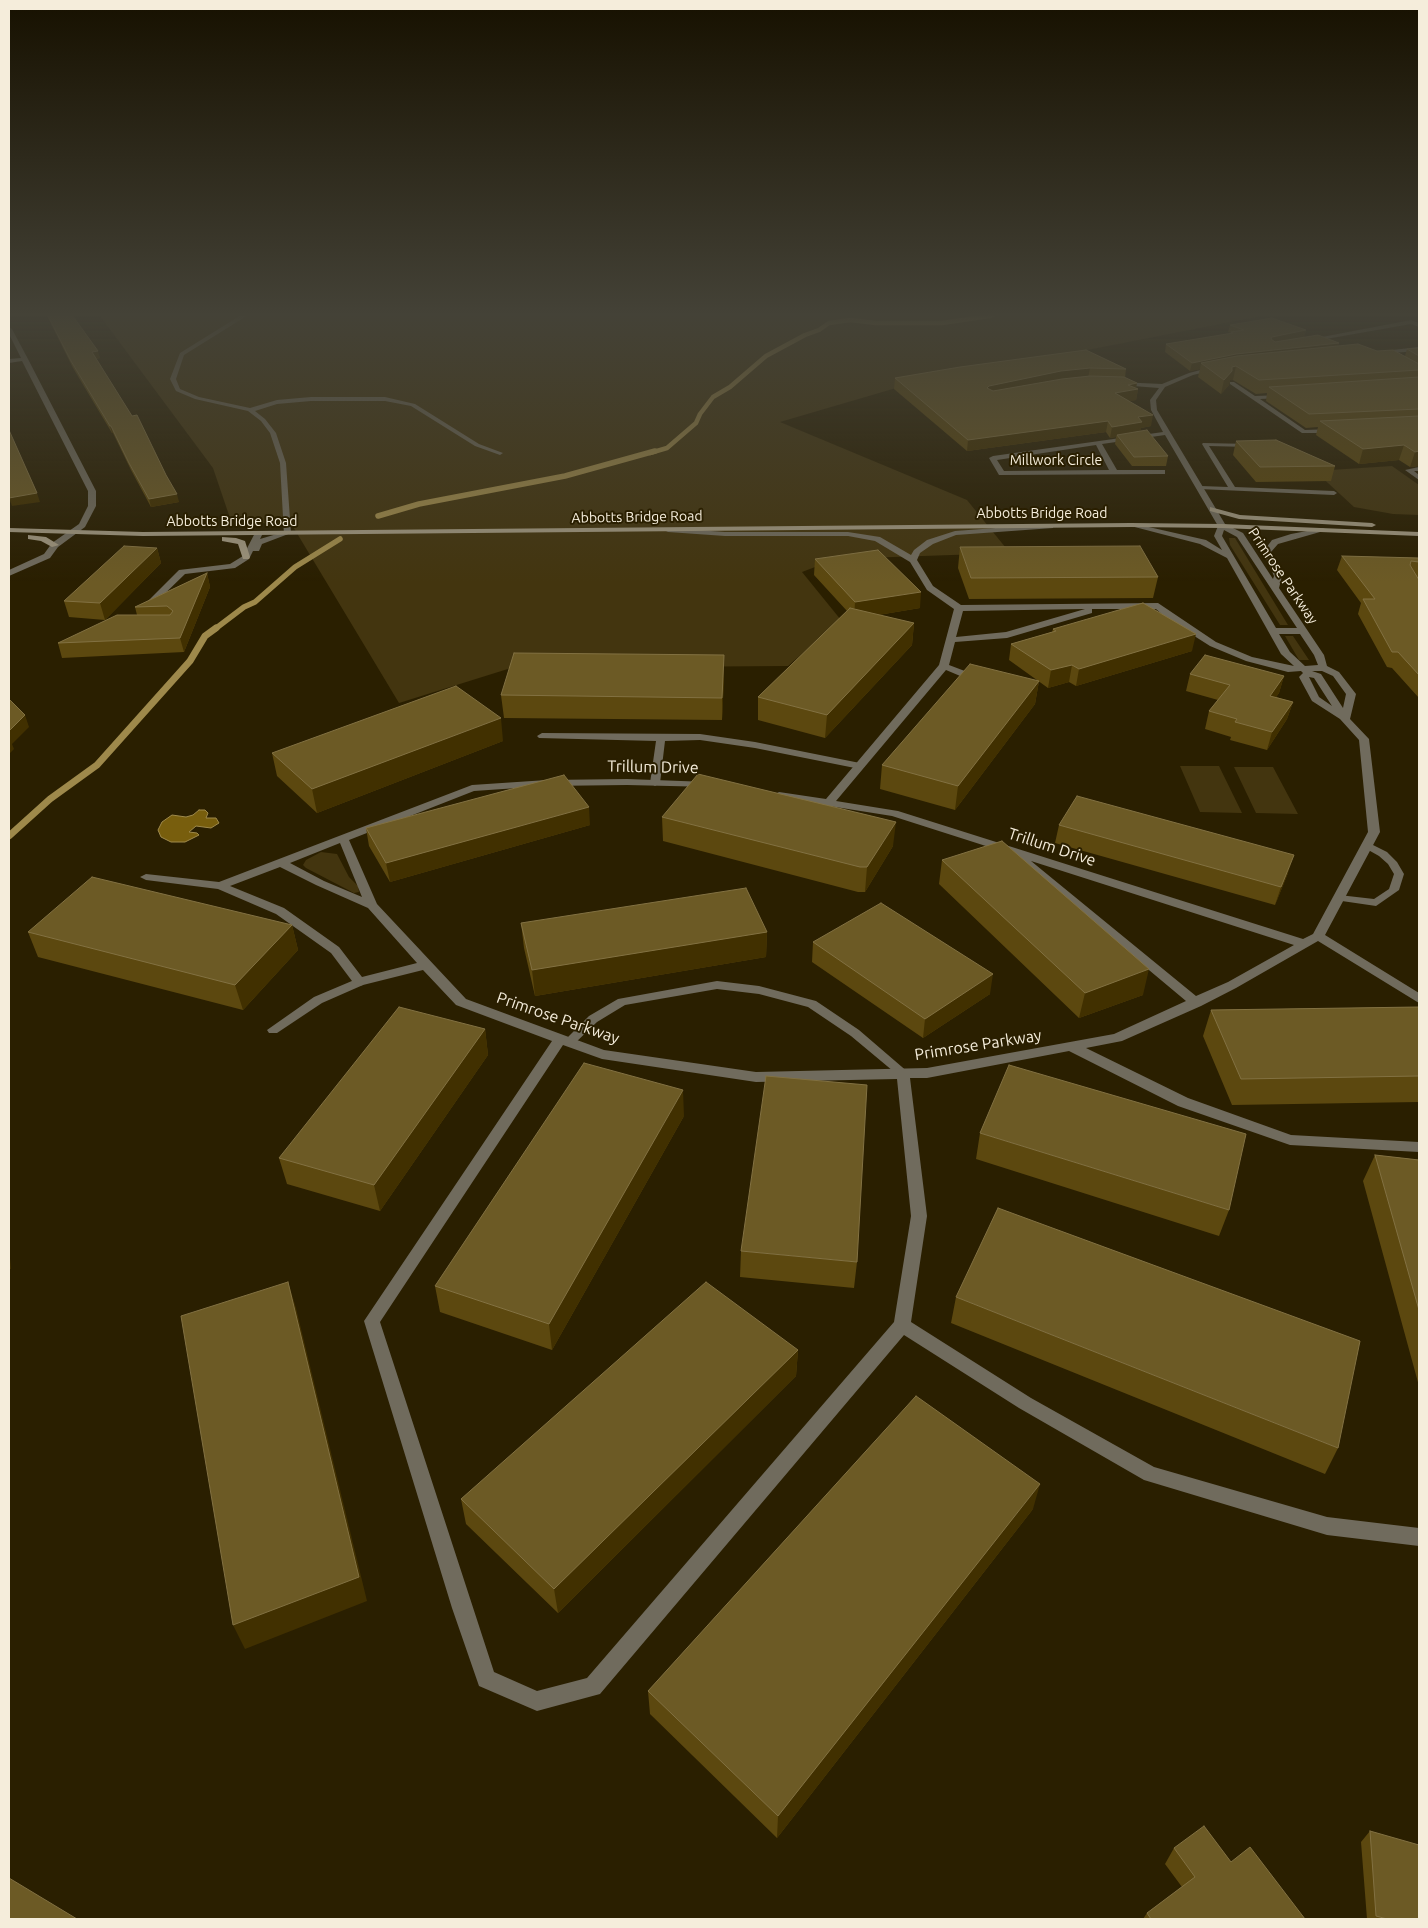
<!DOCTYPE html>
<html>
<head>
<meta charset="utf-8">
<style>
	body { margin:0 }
	#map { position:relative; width:1428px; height:1928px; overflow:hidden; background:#2a1f00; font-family:Ubuntu,sans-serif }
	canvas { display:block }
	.frame { position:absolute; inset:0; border:10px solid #f5eddb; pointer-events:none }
</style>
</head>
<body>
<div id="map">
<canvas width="1428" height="1928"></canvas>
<div class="frame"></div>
</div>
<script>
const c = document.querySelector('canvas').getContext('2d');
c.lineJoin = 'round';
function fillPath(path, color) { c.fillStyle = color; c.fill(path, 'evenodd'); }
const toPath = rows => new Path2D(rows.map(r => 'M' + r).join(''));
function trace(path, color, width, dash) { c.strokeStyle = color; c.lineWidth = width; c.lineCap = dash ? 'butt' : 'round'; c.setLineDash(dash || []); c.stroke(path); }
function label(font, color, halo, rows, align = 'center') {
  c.font = font + ' Ubuntu,sans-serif'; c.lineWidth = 4; c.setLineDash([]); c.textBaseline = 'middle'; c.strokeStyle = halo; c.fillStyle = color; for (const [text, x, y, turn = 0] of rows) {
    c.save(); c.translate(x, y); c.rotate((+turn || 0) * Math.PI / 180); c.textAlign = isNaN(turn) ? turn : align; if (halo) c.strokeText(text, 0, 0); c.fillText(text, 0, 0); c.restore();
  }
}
const green = toPath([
	[97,312,1282,312,903,386,780,422,967,500,1010,553,836,559,802,572,841,620,788,666,511,668,399,703,292,525,231,521,213,468],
	[1392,466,1419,485,1419,515,1393,514,1354,507,1315,471],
	[1229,538,1235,538,1288,625,1280,625,1230,545],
	[1285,636,1293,636,1309,660,1299,660],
	[1180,766,1219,766,1242,813,1200,812],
	[1234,767,1273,767,1298,814,1256,813],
	[321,852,337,854,349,877,358,886,359,892,354,893,306,868,303,865,306,860]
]);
const water = toPath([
	[199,810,205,810,208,813,206,818,216,818,219,823,211,828,196,826,189,832,197,833,199,835,185,842,171,842,161,837,158,830,162,822,172,815,186,817,193,815,199,810]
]);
const streamFar2 = toPath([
	[650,453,667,448,696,423,700,414,713,397,730,387,766,356,805,335,819,330,829,323,850,320,876,323,942,323,990,316,999,312]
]);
const streamFar1 = toPath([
	[378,516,419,504,565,476,655,451],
	[215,629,244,607,255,602,295,567,340,539]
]);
const stream = toPath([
	[9,836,50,799,97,765,190,661,205,636,216,628]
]);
const service = toPath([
	[246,312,253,312,184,355,176,379,180,389,199,397,250,408,277,400,311,397,385,397,415,404,479,444,503,453,500,455,475,446,411,406,385,401,311,401,277,404,255,411,265,419,276,433,286,463,291,533,284,535,280,463,270,433,261,421,248,411,195,399,176,391,170,379,180,353,246,312],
	[1230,382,1234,382,1255,396,1282,395,1283,396,1280,398,1260,399,1305,430,1332,429,1335,431,1332,433,1302,433,1230,384,1230,382],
	[1203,443,1251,444,1252,445,1249,447,1209,446,1235,487,1334,491,1337,493,1334,495,1199,489,1198,488,1201,486,1228,487,1202,444,1203,443],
	[1419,467,1419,471,1414,471,1419,475,1419,480,1405,470,1419,467],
	[542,733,700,734,755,742,860,763,865,766,860,769,755,748,700,740,665,741,660,783,655,786,650,783,656,741,539,738,537,736,542,733],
	[1367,842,1387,852,1397,862,1404,874,1399,890,1376,906,1335,900,1334,898,1339,895,1374,899,1389,889,1394,874,1388,864,1379,856,1363,847,1362,845,1363,843,1367,842],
	[359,978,365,982,363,985,322,1003,277,1033,269,1033,267,1030,314,997,359,978],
	[717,981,759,986,816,1001,859,1030,909,1073,907,1076,899,1076,851,1036,808,1007,759,994,717,989,625,1005,597,1022,573,1045,565,1045,563,1042,589,1016,618,999,717,981]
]);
const minor = toPath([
	[1411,320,1419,323,1419,327,1411,324,1309,342,1306,340,1411,320],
	[9,327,12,329,28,359,96,491,96,506,85,527,58,547,50,558,9,576,9,570,44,554,52,543,79,524,88,506,88,491,22,361,9,363,9,359,21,358,9,334,9,327],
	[1419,347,1419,351,1377,354,1374,352,1419,347],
	[1216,366,1218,367,1218,369,1193,375,1165,387,1156,400,1157,410,1225,524,1243,533,1273,579,1274,576,1263,552,1272,540,1291,534,1323,528,1327,530,1278,544,1271,552,1282,576,1279,588,1324,655,1327,666,1339,672,1356,694,1350,719,1369,739,1380,832,1325,935,1419,993,1419,1003,1318,941,1236,988,1201,1006,1122,1041,1086,1048,1188,1098,1291,1135,1419,1142,1419,1152,1290,1145,1178,1106,1069,1051,927,1078,910,1078,927,1216,911,1322,1031,1398,1154,1467,1327,1517,1419,1528,1419,1546,1327,1535,1144,1480,1019,1408,904,1335,600,1694,537,1711,479,1686,452,1608,364,1321,552,1041,456,1005,423,970,359,986,355,985,331,953,276,914,218,889,146,880,140,877,146,874,219,882,472,785,547,780,627,779,708,782,713,785,712,787,627,785,547,786,474,791,349,840,377,904,466,999,604,1050,756,1072,927,1068,1114,1034,1186,1001,1015,858,1014,855,892,816,779,798,774,795,779,792,826,799,939,665,954,609,927,590,910,562,875,541,848,536,725,536,668,532,664,530,668,528,725,532,848,532,880,537,911,555,914,550,927,540,955,531,1050,524,1053,524,1053,528,956,535,933,544,920,553,917,560,933,586,961,605,1158,603,1216,642,1252,657,1294,666,1281,654,1227,558,1200,544,1127,525,1131,523,1206,540,1222,550,1214,536,1218,526,1165,435,1102,444,1117,470,1165,470,1165,474,1162,474,1002,475,999,475,989,458,993,456,1163,432,1151,410,1150,400,1159,388,1120,385,1117,383,1118,382,1162,384,1189,373,1216,366],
	[1096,445,1109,470,1004,471,997,460,1096,445],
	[1224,530,1237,537,1297,628,1276,628,1222,536,1224,530],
	[1085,609,1006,632,956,637,963,611,1085,609],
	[1092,609,1156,609,1166,618,1210,646,1246,661,1288,672,1301,671,1303,673,1299,677,1312,701,1340,719,1359,740,1368,832,1313,934,1303,939,898,811,836,801,946,670,965,678,980,679,980,675,970,673,949,665,955,642,1007,638,1092,613,1092,609],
	[1279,634,1300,634,1314,655,1318,665,1305,666,1290,652,1279,634],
	[1312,671,1322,671,1333,676,1346,694,1343,708,1321,674,1312,671],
	[1309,677,1314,678,1332,706,1319,697,1309,677],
	[340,843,362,897,324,881,290,863,340,843],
	[1031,861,1294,945,1228,982,1196,996,1031,861],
	[280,867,316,885,368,908,417,963,362,977,339,947,284,908,230,886,280,867],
	[563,1045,602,1059,756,1082,897,1079,911,1216,894,1322,587,1678,537,1691,494,1672,380,1322,563,1045],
	[256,531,263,533,260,539,287,531,291,533,262,544,259,551,253,551,249,559,235,568,185,574,149,609,142,607,179,570,230,564,243,556,256,531]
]);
const secondary = toPath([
	[1210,507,1240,515,1372,523,1376,525,1372,527,1239,519,1210,511,1210,507],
	[1131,523,1222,524,1419,532,1419,536,1222,528,1131,527,143,536,9,532,9,528,143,532,1131,523],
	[28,535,46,537,59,545,52,547,41,541,28,539,28,535],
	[222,537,236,538,245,541,250,557,249,559,243,559,238,544,222,541,222,537]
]);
const wall = toPath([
	[42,312,70,312,100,358,96,359,179,502,151,507,131,470,113,433,112,433,73,368,46,314,43,314],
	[1230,325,1306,330,1304,337,1339,343,1338,346,1405,356,1407,349,1419,348,1419,466,1410,467,1399,460,1359,464,1316,435,1318,427,1306,428,1266,401,1267,393,1256,394,1233,380,1230,380,1229,385,1221,394,1198,377,1200,369,1190,371,1165,352,1166,344,1231,333,1228,332],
	[1086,350,1126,369,1125,378,1138,389,1136,400,1129,401,1151,426,1141,428,1140,431,1168,456,1166,466,1132,466,1115,444,1116,437,1110,438,1106,432,967,451,894,389,895,378],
	[1236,441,1335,466,1331,481,1256,482,1233,455],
	[960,547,1158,577,1153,598,969,599,958,568],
	[157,548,161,563,105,620,69,617,64,601],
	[1342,556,1419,558,1419,698,1392,668,1387,667,1358,614,1361,603,1337,570],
	[815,559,920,608,878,615,914,623,912,645,825,738,758,720,758,697,847,611,814,575],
	[207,573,210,587,184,652,62,658,58,643,137,615,135,607],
	[1053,629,1192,651,1076,686,1069,682,1048,688,1009,660,1011,644,1052,632],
	[1190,674,1284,676,1279,693,1276,697,1293,702,1287,719,1267,750,1230,740,1231,737,1205,729,1209,711,1218,700,1186,691],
	[724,678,722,720,504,718,501,695],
	[1039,681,1035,704,955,810,880,789,882,765],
	[503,741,317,813,277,776,272,753],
	[662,817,893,846,865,892,858,892,663,841],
	[590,825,390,882,369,846,366,828],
	[1059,825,1288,873,1275,905,1055,843],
	[942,860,1143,995,1079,1018,939,884],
	[521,923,767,932,766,957,535,996,524,948],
	[292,925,298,950,243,1010,38,957,28,932],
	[813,942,990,994,923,1038,812,962],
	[1419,1007,1419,1102,1232,1105,1203,1036,1211,1010],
	[485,1029,488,1055,380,1211,287,1184,279,1158],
	[684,1116,552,1350,440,1312,435,1286],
	[980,1133,1229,1210,1219,1236,976,1159],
	[1375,1155,1419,1160,1419,1386,1363,1181],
	[741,1251,857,1262,854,1288,740,1277],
	[956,1297,1338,1448,1325,1474,951,1323],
	[798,1350,796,1376,558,1613,466,1524,461,1499],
	[1033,1509,777,1838,650,1714,648,1691],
	[1370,1831,1419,1919,1367,1919,1361,1842],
	[1174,1848,1231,1862,1305,1919,1143,1919,1147,1913,1182,1887,1165,1864]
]);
const shadedWall = toPath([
	[1306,330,1304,338,1269,346,1271,339,1272,337],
	[1339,343,1337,350,1201,363,1200,369,1190,371,1192,363,1236,354],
	[98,351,100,358,94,359,92,352],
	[1236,366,1233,380,1230,380,1229,385,1221,394,1224,380,1232,367],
	[1090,368,1088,378,988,396,987,388,989,386,1061,371],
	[1137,383,1136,389,1138,389,1136,400,1114,404,1115,393,1128,385],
	[1153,415,1151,426,1141,428,1140,433,1117,435,1116,437,1110,438,1112,427,1138,417],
	[1108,421,1106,432,967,451,968,440],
	[110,426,111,426,113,433,112,433],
	[1404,445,1399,460,1359,464,1363,449],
	[1419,451,1419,466,1410,467,1415,452],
	[37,493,40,502,12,506,9,498],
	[177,494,179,502,151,507,149,499],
	[157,548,161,563,105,620,100,603],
	[207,573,210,587,184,652,180,638],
	[921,592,920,608,854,619,855,602],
	[914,623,912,645,825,738,827,715],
	[1196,634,1192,651,1076,686,1079,669],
	[724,655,724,678,722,720,722,698],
	[1072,665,1069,682,1048,688,1051,670],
	[1284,676,1279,693,1265,713,1270,696],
	[1039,681,1035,704,955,810,958,786],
	[1293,702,1287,719,1267,750,1272,732],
	[25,715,29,727,12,744,14,749,9,754,9,731],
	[501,718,503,741,317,813,312,789],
	[589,807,590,825,390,882,386,863],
	[896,822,893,846,865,892,867,867],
	[1294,855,1288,873,1275,905,1281,887],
	[292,925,298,950,243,1010,235,985],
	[767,932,766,957,535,996,532,970],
	[1149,969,1143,995,1079,1018,1085,993],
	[993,974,990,994,923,1038,925,1019],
	[485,1029,488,1055,380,1211,374,1185],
	[683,1090,684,1116,552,1350,549,1324],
	[9,1247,11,1269,9,1269],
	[288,1282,296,1308,367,1601,245,1649,233,1625],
	[798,1350,796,1376,558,1613,554,1589],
	[1040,1484,1033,1509,777,1838,778,1816]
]);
const building = toPath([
	[46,312,70,312,98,351,92,352,132,416,137,415,166,475,177,494,149,499,129,463,111,426,110,426,71,361,46,312],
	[1272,318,1306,330,1272,337,1271,339,1275,342,1318,335,1339,343,1236,354,1192,363,1166,344,1233,333,1231,332,1244,330,1230,325,1272,318],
	[1358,344,1377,351,1393,350,1419,364,1419,370,1259,380,1236,366,1232,367,1232,371,1224,380,1201,363,1237,356,1358,344],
	[1419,348,1419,356,1407,349,1419,348],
	[1086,350,1126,369,1090,368,1061,371,989,386,987,388,993,391,1062,379,1090,376,1124,377,1137,383,1128,385,1138,389,1115,393,1153,415,1138,417,1142,422,1112,427,1108,421,968,440,895,378,960,367,1086,350],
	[1419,377,1419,409,1309,414,1269,387,1419,377],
	[1419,416,1419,451,1415,452,1404,445,1363,449,1320,421,1419,416],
	[9,430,37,493,9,498,9,430],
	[1147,430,1168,456,1134,457,1117,435,1147,430],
	[1276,440,1335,466,1260,467,1236,441,1276,440],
	[124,546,157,548,100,603,64,601,124,546],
	[1140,546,1158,577,971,578,960,547,1140,546],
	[878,550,921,592,855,602,815,559,878,550],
	[1342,556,1419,558,1419,562,1411,561,1410,565,1419,580,1419,675,1398,652,1392,652,1363,599,1375,599,1342,556],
	[207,573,180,638,58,643,117,615,170,615,173,611,167,606,135,607,207,573],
	[1143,603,1196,634,1079,669,1072,665,1051,670,1011,644,1056,631,1053,629,1143,603],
	[850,608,914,623,827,715,758,697,850,608],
	[514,653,724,655,722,698,501,695,514,653],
	[1205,655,1284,676,1270,696,1293,702,1272,732,1235,722,1237,719,1209,711,1230,685,1190,674,1205,655],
	[970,664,1039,681,958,786,882,765,970,664],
	[456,686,501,718,312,789,272,753,456,686],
	[9,699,25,715,9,731,9,699],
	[698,774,896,822,867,867,860,867,662,817,698,774],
	[564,775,589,807,386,863,366,828,564,775],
	[1077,796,1294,855,1281,887,1059,825,1077,796],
	[1002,841,1149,969,1085,993,942,860,1002,841],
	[92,877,292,925,235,985,28,932,92,877],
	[746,888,767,932,532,970,521,923,746,888],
	[881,903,993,974,925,1019,813,942,881,903],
	[399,1007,485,1029,374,1185,279,1158,399,1007],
	[1419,1007,1419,1076,1241,1079,1211,1010,1419,1007],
	[584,1063,683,1090,549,1324,435,1286,584,1063],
	[1009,1065,1246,1134,1229,1210,980,1133,1009,1065],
	[766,1076,867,1085,857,1262,741,1251,766,1076],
	[1375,1155,1419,1160,1419,1310,1375,1155],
	[998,1208,1360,1341,1338,1448,956,1297,998,1208],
	[288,1282,359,1577,233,1625,181,1316,288,1282],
	[706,1282,798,1350,554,1589,461,1499,706,1282],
	[916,1396,1040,1484,778,1816,648,1691,916,1396],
	[1204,1826,1231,1862,1250,1847,1305,1919,1151,1919,1147,1913,1195,1877,1174,1848,1204,1826],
	[1370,1831,1419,1845,1419,1919,1387,1919,1376,1916,1370,1831],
	[9,1878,77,1919,9,1919,9,1878]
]);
const farStreetnames = [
	["Millwork Circle",1056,460],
	["Abbotts Bridge Road",1042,513],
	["Abbotts Bridge Road",637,517,-1],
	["Abbotts Bridge Road",232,521],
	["Primrose Parkway",1283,576,56]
];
const streetNames = [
	["Trillum Drive",653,767,1],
	["Trillum Drive",1052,847,18],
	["Primrose Parkway",558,1018,19],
	["Primrose Parkway",978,1045,-9]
];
fillPath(green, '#43350f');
fillPath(water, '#785e0d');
trace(water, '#9e894b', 1);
trace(streamFar2, '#9e894b', 4.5);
trace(streamFar1, '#9e894b', 5.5);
trace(stream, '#9e894b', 7);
fillPath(service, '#706b5d');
fillPath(minor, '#706b5d');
fillPath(secondary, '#9e957e');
fillPath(wall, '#5c480f');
fillPath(shadedWall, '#413000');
fillPath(building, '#6c5a25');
trace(building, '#827142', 1);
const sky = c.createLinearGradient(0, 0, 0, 582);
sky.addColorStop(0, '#171100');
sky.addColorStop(0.54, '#444237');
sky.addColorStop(1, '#44423700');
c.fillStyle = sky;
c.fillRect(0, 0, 1428, 582);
label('14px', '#f5eddb', '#2a1f00', farStreetnames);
label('16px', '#f5eddb', '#2a1f00', streetNames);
</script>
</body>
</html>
